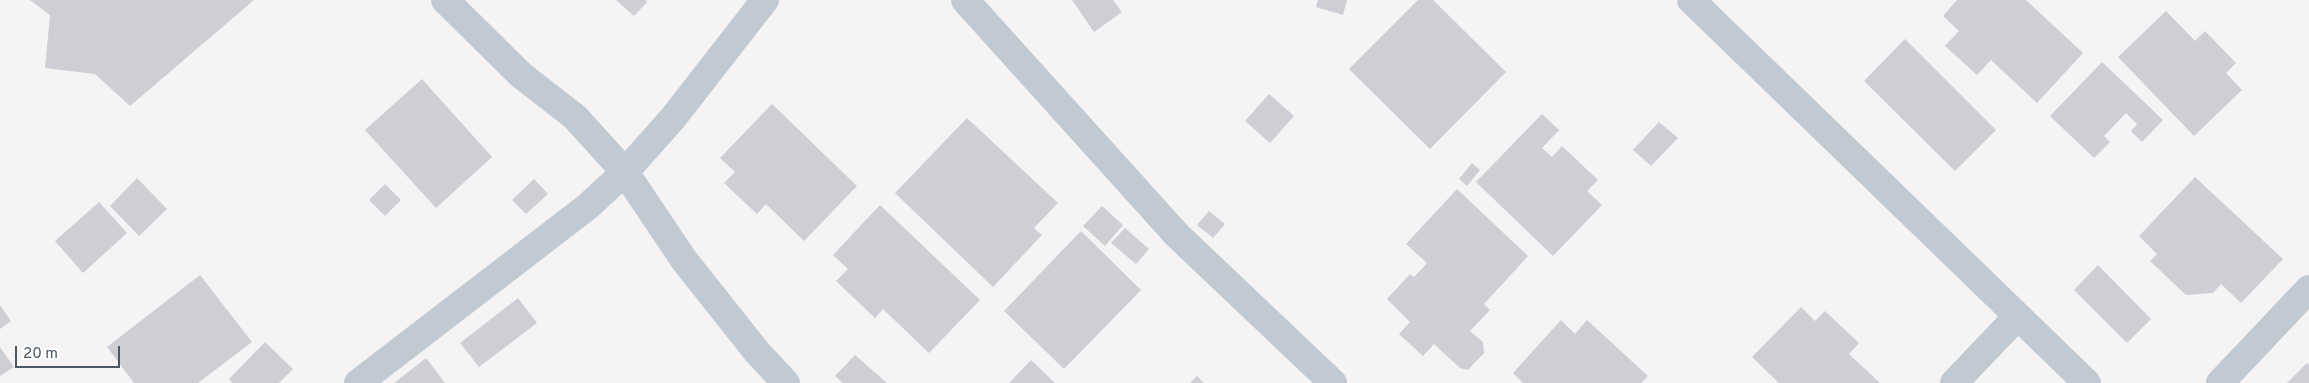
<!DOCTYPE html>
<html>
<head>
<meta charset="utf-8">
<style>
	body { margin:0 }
	#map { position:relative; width:2309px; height:383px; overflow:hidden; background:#f5f3f3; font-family:Overpass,sans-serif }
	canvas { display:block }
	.scale { position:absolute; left:15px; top:346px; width:105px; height:22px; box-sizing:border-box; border:2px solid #4a5661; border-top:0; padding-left:6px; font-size:15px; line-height:18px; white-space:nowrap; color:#4a5661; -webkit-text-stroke:4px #fff; paint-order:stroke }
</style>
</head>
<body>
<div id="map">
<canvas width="2309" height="383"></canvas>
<div class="scale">20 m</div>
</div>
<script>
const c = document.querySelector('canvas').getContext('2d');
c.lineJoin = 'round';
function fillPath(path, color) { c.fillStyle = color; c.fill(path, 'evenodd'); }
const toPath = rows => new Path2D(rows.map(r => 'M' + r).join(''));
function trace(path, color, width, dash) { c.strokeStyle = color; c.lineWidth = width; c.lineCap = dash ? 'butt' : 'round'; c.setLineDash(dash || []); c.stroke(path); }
const building = toPath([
	[30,0,254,0,130,106,95,74,45,68,50,15],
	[616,0,645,0,647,2,634,16],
	[1072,0,1113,0,1122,12,1094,32],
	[1318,0,1347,0,1343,15,1316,7],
	[1418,0,1433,0,1506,72,1430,149,1349,69],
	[1957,0,2026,0,2083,53,2037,103,1991,60,1977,75,1945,46,1959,31,1943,16],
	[2166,11,2195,41,2205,31,2236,63,2226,73,2242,90,2194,136,2118,57],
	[1905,39,1996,130,1955,171,1864,81],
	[2102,62,2163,120,2142,142,2131,131,2137,124,2126,113,2104,136,2110,142,2094,158,2050,116],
	[422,79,492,157,436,208,365,130],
	[1269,94,1294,116,1270,143,1245,121],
	[772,104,857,186,804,241,766,204,757,214,724,183,735,172,720,158],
	[1542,114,1559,130,1542,148,1552,157,1562,146,1598,180,1587,191,1602,205,1553,256,1476,182],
	[967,118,1058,203,1034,228,1042,235,993,287,895,193],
	[1659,122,1678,138,1651,166,1633,150],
	[1472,163,1480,170,1467,186,1459,179],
	[2195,177,2283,259,2241,303,2221,284,2213,293,2186,295,2150,261,2157,254,2139,236],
	[137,178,167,209,139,236,110,206],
	[534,179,548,194,526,214,512,200],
	[385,184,401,200,385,216,369,200],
	[1457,189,1528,256,1484,304,1490,310,1470,331,1483,342,1484,353,1468,370,1460,368,1434,344,1423,356,1399,334,1410,322,1387,299,1410,274,1414,277,1427,263,1406,244],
	[99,202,127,233,83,273,55,241],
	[880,205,980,300,929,353,883,309,875,318,836,281,848,269,833,255],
	[1102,206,1123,225,1105,246,1083,226],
	[1209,211,1225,224,1213,238,1197,225],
	[1125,228,1149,249,1136,264,1111,243],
	[1081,231,1141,290,1064,369,1004,311],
	[2098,265,2151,319,2127,343,2074,290],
	[200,275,252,342,198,383,134,383,107,347],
	[518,298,537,323,479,367,460,343],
	[0,305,11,321,0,329],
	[1801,307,1815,321,1825,311,1859,343,1849,354,1880,383,1779,383,1752,357],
	[1561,320,1575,334,1587,320,1648,376,1641,383,1523,383,1513,373],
	[265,342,293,369,279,383,232,383,229,379],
	[0,347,14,367,0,376],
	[855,355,887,383,843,383,835,376],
	[426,358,445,383,394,383],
	[1031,360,1055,383,1009,383],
	[2307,363,2309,365,2309,383,2287,383],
	[1197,376,1204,383,1190,383]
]);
const minor = toPath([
	[445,0,521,75,575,117,625,172,684,260,757,352,786,383],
	[965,0,1177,235,1333,383],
	[358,383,587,207,625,172,673,118,765,0],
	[1954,383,2017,317],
	[2220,383,2309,289]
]);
const tertiary = toPath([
	[1691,0,2087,383]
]);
fillPath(building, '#cdcfd5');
trace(minor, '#c1cad2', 28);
trace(tertiary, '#c1cad2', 28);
</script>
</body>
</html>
